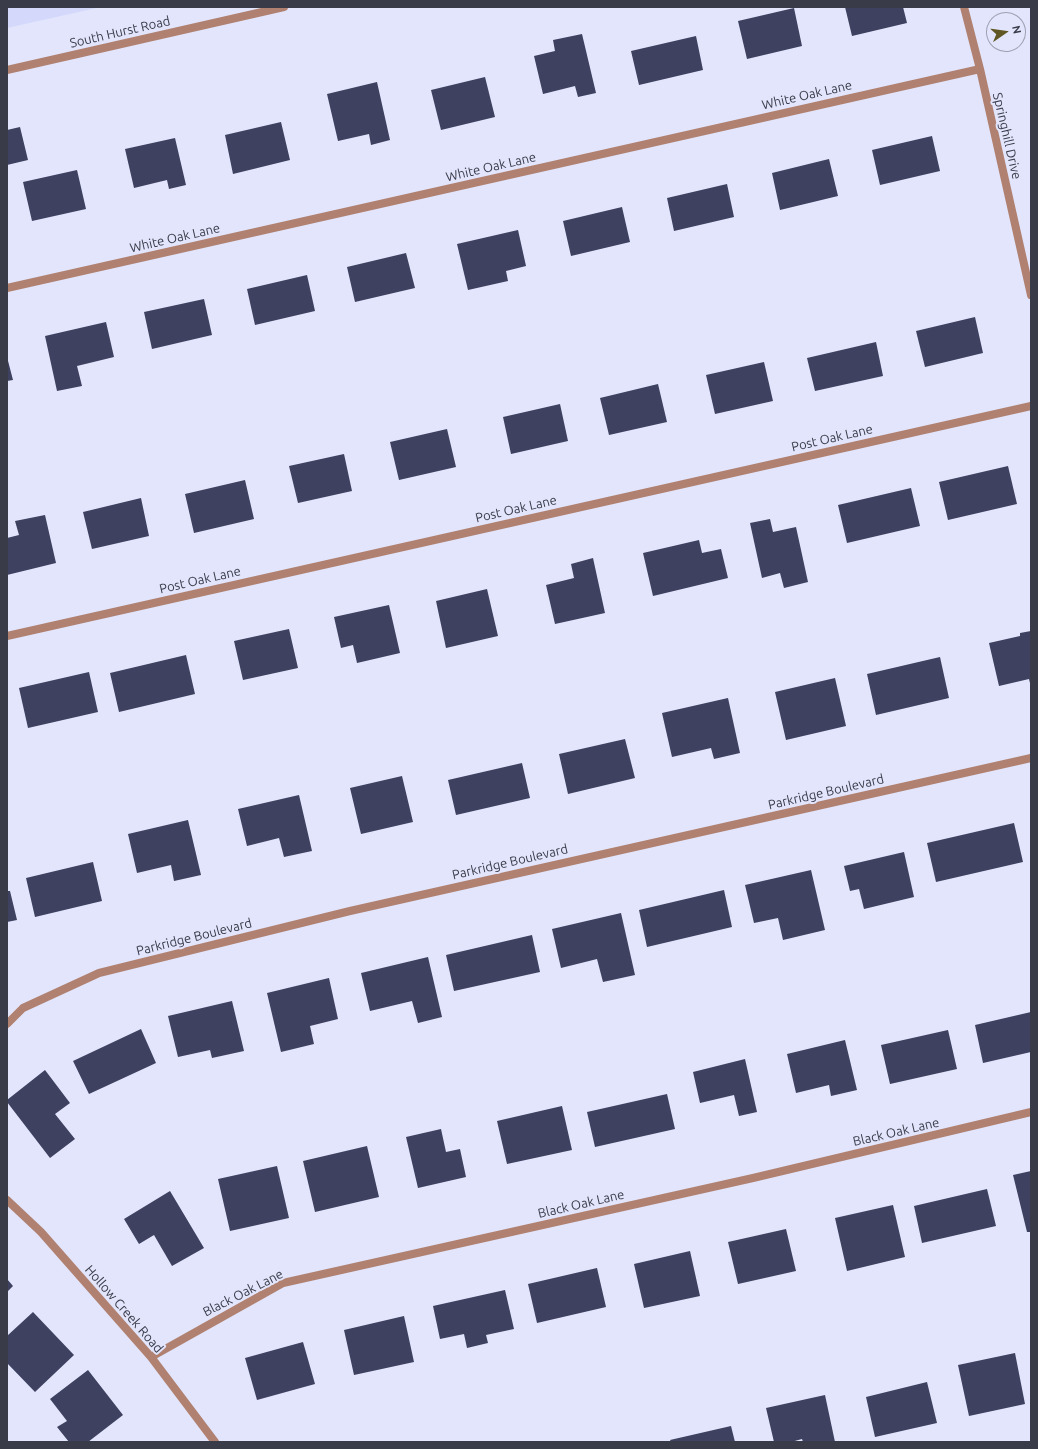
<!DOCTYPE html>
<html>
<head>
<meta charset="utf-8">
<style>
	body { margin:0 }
	#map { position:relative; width:1038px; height:1449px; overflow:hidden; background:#e2e5fb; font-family:Ubuntu,sans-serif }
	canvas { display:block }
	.frame { position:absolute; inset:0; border:8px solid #393b49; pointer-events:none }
	.north { position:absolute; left:986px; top:12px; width:40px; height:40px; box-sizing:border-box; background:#e2e5fb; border:1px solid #9ea1b4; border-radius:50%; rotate:77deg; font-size:11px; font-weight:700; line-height:16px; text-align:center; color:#393b49 }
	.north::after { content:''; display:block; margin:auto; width:14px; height:18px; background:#605724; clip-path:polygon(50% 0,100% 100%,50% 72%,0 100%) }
</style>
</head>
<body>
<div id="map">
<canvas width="1038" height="1449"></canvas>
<div class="frame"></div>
<div class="north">N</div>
</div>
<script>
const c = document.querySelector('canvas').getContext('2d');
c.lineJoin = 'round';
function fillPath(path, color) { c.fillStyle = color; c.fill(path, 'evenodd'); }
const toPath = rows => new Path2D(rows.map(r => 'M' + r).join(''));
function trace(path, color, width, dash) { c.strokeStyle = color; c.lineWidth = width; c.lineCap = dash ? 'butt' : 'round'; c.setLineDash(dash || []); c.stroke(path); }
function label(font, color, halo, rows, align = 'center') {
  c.font = font + ' Ubuntu,sans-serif'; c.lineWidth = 4; c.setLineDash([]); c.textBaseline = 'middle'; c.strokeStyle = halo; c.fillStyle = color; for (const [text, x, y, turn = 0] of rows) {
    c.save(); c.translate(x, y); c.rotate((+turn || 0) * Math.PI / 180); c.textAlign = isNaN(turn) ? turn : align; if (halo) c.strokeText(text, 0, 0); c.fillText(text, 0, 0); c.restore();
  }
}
const built = toPath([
	[7,7,101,7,7,28]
]);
const building = toPath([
	[845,7,903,7,907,23,852,36],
	[794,8,802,46,747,59,738,21],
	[582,34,596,93,578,97,575,86,543,94,534,56,555,51,553,40],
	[696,36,703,70,639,85,631,51],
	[485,77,495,117,441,130,431,90],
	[377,82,390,140,371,145,369,134,338,141,327,94],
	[281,122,290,160,233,174,225,135],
	[20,127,28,160,7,165,7,130],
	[932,136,940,171,880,185,872,150],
	[175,138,186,185,169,189,167,180,134,188,125,149],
	[829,159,838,196,780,210,772,173],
	[77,170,86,209,32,221,23,182],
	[727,184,734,217,674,231,667,198],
	[622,207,630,242,571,256,563,221],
	[518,230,526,266,506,271,508,281,468,290,457,244],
	[406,253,415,288,355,302,347,267],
	[307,275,315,311,255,325,247,289],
	[204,299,212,335,152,349,144,312],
	[975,317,983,353,925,367,916,331],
	[106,322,114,357,77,366,82,386,57,391,45,336],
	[876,342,883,376,815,391,807,358],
	[7,357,13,380,7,381],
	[764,362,773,401,715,414,706,375],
	[658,384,667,422,609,435,600,398],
	[560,404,568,441,511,454,503,417],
	[447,429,456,467,399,480,390,442],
	[344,454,352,491,298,503,289,466],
	[1008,466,1017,504,948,520,939,482],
	[245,480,254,519,194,533,185,494],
	[911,488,920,526,847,543,838,505],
	[141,498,149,536,92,549,83,512],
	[45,515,56,563,7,575,7,538,19,535,15,521],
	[770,519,773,532,796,527,808,582,784,588,780,573,762,578,750,523],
	[699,540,702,553,721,549,728,578,653,596,643,553],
	[593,558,605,613,555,624,546,585,574,578,571,564],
	[487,589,498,636,446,648,436,601],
	[389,605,400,653,357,663,353,645,341,648,334,617],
	[289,629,298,668,243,680,234,641],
	[1031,631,1031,687,1029,679,999,686,989,643,1020,636,1020,633],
	[186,655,195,694,119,712,110,673],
	[940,657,949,698,876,715,867,674],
	[89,672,98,712,28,728,19,688],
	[835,678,846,726,786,740,775,692],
	[728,698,740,753,714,759,711,748,672,757,662,713],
	[625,739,635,778,568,794,559,754],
	[522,763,530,798,456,815,448,780],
	[402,776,413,822,361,834,350,788],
	[299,795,312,851,284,857,279,838,247,846,238,809],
	[188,820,201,875,174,881,171,865,137,873,128,834],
	[1014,823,1023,862,936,882,927,843],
	[904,852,914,897,864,909,859,889,850,891,844,866],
	[93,862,102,901,35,917,26,878],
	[811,870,825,930,783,940,778,918,754,923,745,885],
	[724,890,732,927,647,947,639,910],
	[7,891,10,891,17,920,7,922],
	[621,913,635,975,603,982,597,959,561,968,552,929],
	[532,935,540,972,454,991,446,955],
	[428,957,442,1017,418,1023,412,1001,370,1011,361,973],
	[329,978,338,1019,310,1026,314,1044,281,1052,267,993],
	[232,1001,244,1051,212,1058,210,1050,178,1057,168,1016],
	[1031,1012,1031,1052,983,1063,975,1025],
	[141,1029,156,1063,89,1094,73,1061],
	[948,1030,957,1069,890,1084,881,1045],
	[845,1040,857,1090,831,1096,829,1085,796,1093,787,1054],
	[745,1059,757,1112,739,1116,734,1095,700,1103,693,1072],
	[45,1070,70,1103,55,1114,75,1139,50,1158,7,1102,7,1100],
	[667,1094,675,1129,595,1147,587,1112],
	[562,1106,572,1150,507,1164,497,1121],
	[441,1129,446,1152,460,1149,466,1177,418,1188,406,1137],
	[367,1146,379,1197,315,1212,303,1161],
	[277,1166,289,1218,230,1231,218,1179],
	[1031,1171,1031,1232,1027,1232,1013,1175],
	[987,1189,996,1226,922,1243,914,1206],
	[170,1191,204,1248,172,1266,154,1235,139,1244,124,1219],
	[893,1205,905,1257,847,1271,835,1218],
	[786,1229,796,1271,738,1284,728,1242],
	[690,1251,700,1296,644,1308,634,1264],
	[597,1268,606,1307,537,1323,528,1284],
	[7,1279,13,1286,7,1292],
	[505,1290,514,1329,486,1335,488,1343,467,1348,464,1334,440,1339,433,1306],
	[33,1312,74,1355,35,1392,7,1363,7,1336],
	[404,1316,414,1362,354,1375,344,1330],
	[303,1342,315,1384,257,1400,245,1358],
	[1015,1353,1025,1404,969,1416,958,1365],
	[88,1370,123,1415,88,1442,69,1442,57,1427,67,1421,50,1399],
	[927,1382,937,1423,875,1437,866,1397],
	[825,1395,835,1442,803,1442,802,1439,791,1442,774,1442,766,1408],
	[731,1426,735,1442,671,1442,670,1440]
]);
const minor = toPath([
	[964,7,980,69,1031,295],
	[7,288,980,69],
	[7,636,1031,406],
	[7,1024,23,1008,99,973,350,911,1031,758],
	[7,1200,41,1232,151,1357,215,1442],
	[151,1357,283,1283,753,1178,1031,1112]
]);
const tertiary = toPath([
	[7,70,284,7]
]);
const streetNames = [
	["South Hurst Road",120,32,-13],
	["White Oak Lane",807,95,-13],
	["Springhill Drive",1007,136,77],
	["White Oak Lane",491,167,-13],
	["White Oak Lane",175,238,-13],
	["Post Oak Lane",832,438,-13],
	["Post Oak Lane",516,509,-13],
	["Post Oak Lane",200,580,-13],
	["Parkridge Boulevard",826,792,-13],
	["Parkridge Boulevard",510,862,-13],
	["Parkridge Boulevard",194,937,-14],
	["Black Oak Lane",896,1132,-13],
	["Black Oak Lane",581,1204,-13],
	["Black Oak Lane",243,1293,-27],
	["Hollow Creek Road",124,1309,49]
];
fillPath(built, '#d4d9fc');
fillPath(building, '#3e415f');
trace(minor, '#b08171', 8);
trace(tertiary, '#b08171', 8);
label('13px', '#393b49', '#e2e5fb', streetNames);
</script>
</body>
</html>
